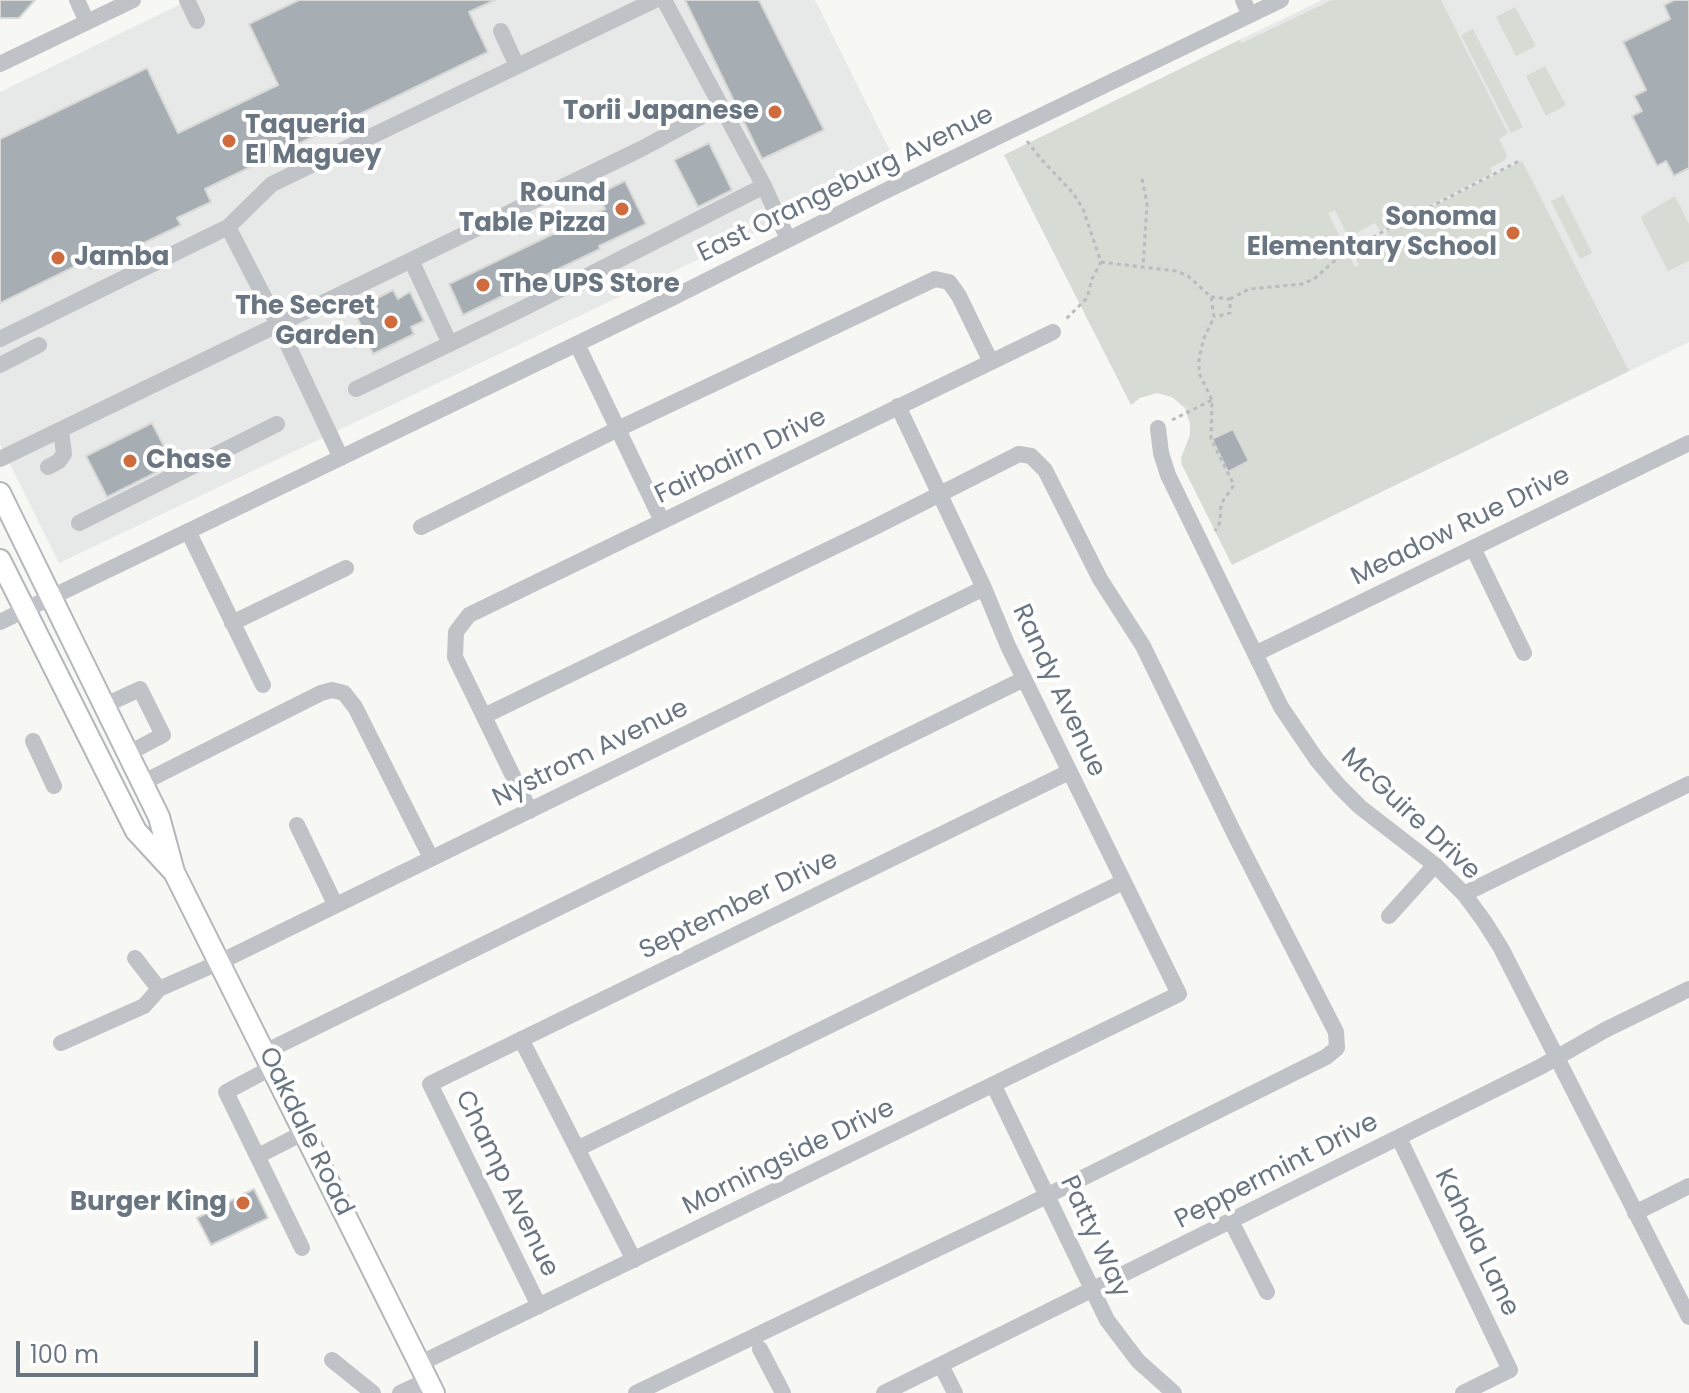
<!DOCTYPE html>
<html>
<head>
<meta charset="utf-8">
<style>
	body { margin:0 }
	#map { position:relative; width:1689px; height:1393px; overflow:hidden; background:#f7f7f4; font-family:Poppins,sans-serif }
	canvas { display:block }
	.scale { position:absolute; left:16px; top:1341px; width:242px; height:36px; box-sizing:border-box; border:4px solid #6a7582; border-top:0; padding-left:10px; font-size:24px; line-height:28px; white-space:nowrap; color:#6a7582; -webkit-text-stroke:6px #fff; paint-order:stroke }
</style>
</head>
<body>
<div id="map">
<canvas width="1689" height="1393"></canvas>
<div class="scale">100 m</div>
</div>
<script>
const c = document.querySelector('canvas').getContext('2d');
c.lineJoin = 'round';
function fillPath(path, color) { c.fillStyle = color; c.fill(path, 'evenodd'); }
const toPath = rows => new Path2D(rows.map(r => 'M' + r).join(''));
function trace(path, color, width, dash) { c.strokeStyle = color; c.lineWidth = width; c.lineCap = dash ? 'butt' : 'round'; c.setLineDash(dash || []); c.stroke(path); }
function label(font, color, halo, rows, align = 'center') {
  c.font = font + ' Poppins,sans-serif'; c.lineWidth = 8; c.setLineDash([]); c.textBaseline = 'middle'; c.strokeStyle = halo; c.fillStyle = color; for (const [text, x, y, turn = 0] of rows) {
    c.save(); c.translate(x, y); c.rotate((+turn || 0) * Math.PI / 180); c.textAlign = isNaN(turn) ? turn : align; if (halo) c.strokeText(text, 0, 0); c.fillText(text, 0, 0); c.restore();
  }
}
const built = toPath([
	[189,0,815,0,897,165,59,563,0,444,0,92],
	[1322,0,1689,0,1689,342,1452,458,1239,40]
]);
const green = toPath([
	[1332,0,1441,0,1508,133,1499,139,1507,155,1505,160,1490,168,1492,173,1380,231,1375,223,1353,235,1346,233,1335,210,1328,213,1355,267,1359,265,1356,259,1359,251,1387,235,1386,231,1522,161,1629,371,1232,565,1182,465,1181,458,1190,435,1190,424,1185,408,1172,397,1157,393,1140,398,1131,405,1004,155,1239,40,1242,43],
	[1515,7,1536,46,1516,56,1496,17],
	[1473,29,1523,127,1511,133,1461,35],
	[1545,66,1566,105,1546,116,1526,76],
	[1563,195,1592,253,1580,259,1551,201],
	[1675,196,1689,224,1689,261,1668,271,1641,218,1643,215]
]);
const building = toPath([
	[0,0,35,0,19,18,0,18,0,0],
	[299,0,495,0,469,12,488,52,205,189,211,202,177,218,181,225,90,269,86,261,0,303,0,139,147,68,178,133,278,85,249,24,299,0],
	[685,0,759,0,824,130,762,159,685,0],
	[1674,0,1689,0,1689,168,1674,176,1666,161,1657,166,1632,116,1642,111,1634,96,1646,90,1623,42,1670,19,1664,5,1674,0],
	[709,143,732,190,698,207,674,160,709,143],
	[625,181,646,224,599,246,600,249,463,315,449,284,605,209,598,194,625,181],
	[393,290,398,299,410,292,424,321,411,327,414,334,373,354,354,310,393,290],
	[152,423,173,464,107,497,86,456,152,423],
	[1233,429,1249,461,1228,472,1212,439,1233,429],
	[254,1189,268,1218,211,1245,197,1218,254,1189]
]);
const path = toPath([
	[1027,141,1041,159,1073,193,1083,209,1101,262,1092,279,1087,298,1064,321],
	[1142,179,1147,203,1143,268],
	[1101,262,1176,271,1188,276,1211,297,1214,317,1204,338,1199,358,1199,373,1212,400,1211,439,1234,485,1221,504,1220,522,1215,531],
	[1211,297,1230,299,1230,313,1215,317],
	[1230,299,1249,289,1302,284,1314,279,1339,257,1389,228,1521,160],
	[1172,420,1212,400]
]);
const minor = toPath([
	[77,0,87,22],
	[187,0,197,21],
	[664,0,764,186,788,239],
	[1243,0,1250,15],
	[501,31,517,66],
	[0,64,133,0],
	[228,227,278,324,341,458],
	[411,260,450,344],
	[0,339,228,227,272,184,655,0],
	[577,344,662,521],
	[0,365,39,345],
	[356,389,524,308,764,186],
	[1158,428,1161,453,1168,475,1281,707,1317,760,1339,786,1360,807,1435,865,1464,894,1484,921,1501,948,1689,1317],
	[0,459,641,149,721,106],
	[48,467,59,461,64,454,61,430],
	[79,523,277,424],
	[421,527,618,429,935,279,949,282,959,296,991,362],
	[188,531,263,685],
	[1473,548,1524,653],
	[0,622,670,299,877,195,1281,0],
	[232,623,346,568],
	[1255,654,1689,443],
	[103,706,140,689,163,735,127,754],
	[484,716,875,527,1019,454,1031,456,1045,470,1100,579,1143,646,1237,839,1336,1032,1337,1048,1326,1057,1010,1214,636,1393],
	[33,741,54,786],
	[142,783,321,693,332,690,344,693,355,707,431,858],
	[530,811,455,657,456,632,469,615,1053,332],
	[297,825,335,904],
	[1464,894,1689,784],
	[1389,916,1435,865],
	[135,958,159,989],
	[521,1039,634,1260],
	[61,1043,144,1006,159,989,220,962,984,588],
	[265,1052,1024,679],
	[273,1067,226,1092,302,1248],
	[994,1086,1107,1320,1138,1361,1174,1393],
	[1399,1138,1510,1370,1463,1393],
	[577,1149,1123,882],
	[258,1156,305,1132],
	[1635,1213,1689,1186],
	[1231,1221,1267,1292],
	[539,1306,430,1084,1069,772],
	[760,1349,783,1393],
	[332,1360,373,1393],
	[419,1364,1179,994,1008,646,984,588,898,406],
	[941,1365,955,1393],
	[400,1393,428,1380],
	[884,1393,1540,1067,1605,1030,1689,989]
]);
const major = toPath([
	[0,493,159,817,174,872,434,1393],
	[0,560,136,831,172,870]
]);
const markers = [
	[775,112,8,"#cf6b3d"],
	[229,141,8,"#cf6b3d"],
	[622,209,8,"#cf6b3d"],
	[1513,233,8,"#cf6b3d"],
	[58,258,8,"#cf6b3d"],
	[483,285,8,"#cf6b3d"],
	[391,322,8,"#cf6b3d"],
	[130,461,8,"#cf6b3d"],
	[243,1203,8,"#cf6b3d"]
];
const poiNames = [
	["Torii Japanese",759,112],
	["Taqueria",245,126,"left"],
	["El Maguey",245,156,"left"],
	["Round",606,194],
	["Table Pizza",606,224],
	["Sonoma",1497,218],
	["Elementary School",1497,248],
	["Jamba",74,258,"left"],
	["The UPS Store",499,285,"left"],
	["The Secret",375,307],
	["Garden",375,337],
	["Chase",146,461,"left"],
	["Burger King",227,1203]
];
const streetNames = [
	["East Orangeburg Avenue",846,185,-26],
	["Fairbairn Drive",741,457,-26],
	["Meadow Rue Drive",1461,527,-26],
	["Randy Avenue",1058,691,65],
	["Nystrom Avenue",591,754,-26],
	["McGuire Drive",1410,815,43],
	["September Drive",739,906,-26],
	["Oakdale Road",305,1132,64],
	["Morningside Drive",789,1158,-26],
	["Peppermint Drive",1277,1172,-27],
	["Champ Avenue",506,1184,64],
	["Patty Way",1094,1237,65],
	["Kahala Lane",1476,1243,64]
];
fillPath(built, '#e7e9e8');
fillPath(green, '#d6dbd4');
fillPath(building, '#a6adb3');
trace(building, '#d8d9d7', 2);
trace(major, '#b3b6ba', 24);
trace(path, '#b9bbbe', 3, [4, 4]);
trace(minor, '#bfc2c6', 16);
trace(major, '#fff', 20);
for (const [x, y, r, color] of markers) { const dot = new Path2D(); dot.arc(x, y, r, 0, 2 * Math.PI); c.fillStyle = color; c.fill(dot); trace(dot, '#fff', 3); }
label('bold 26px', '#6a7582', '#fff', poiNames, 'right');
label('26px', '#6a7582', '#fff', streetNames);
</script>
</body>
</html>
